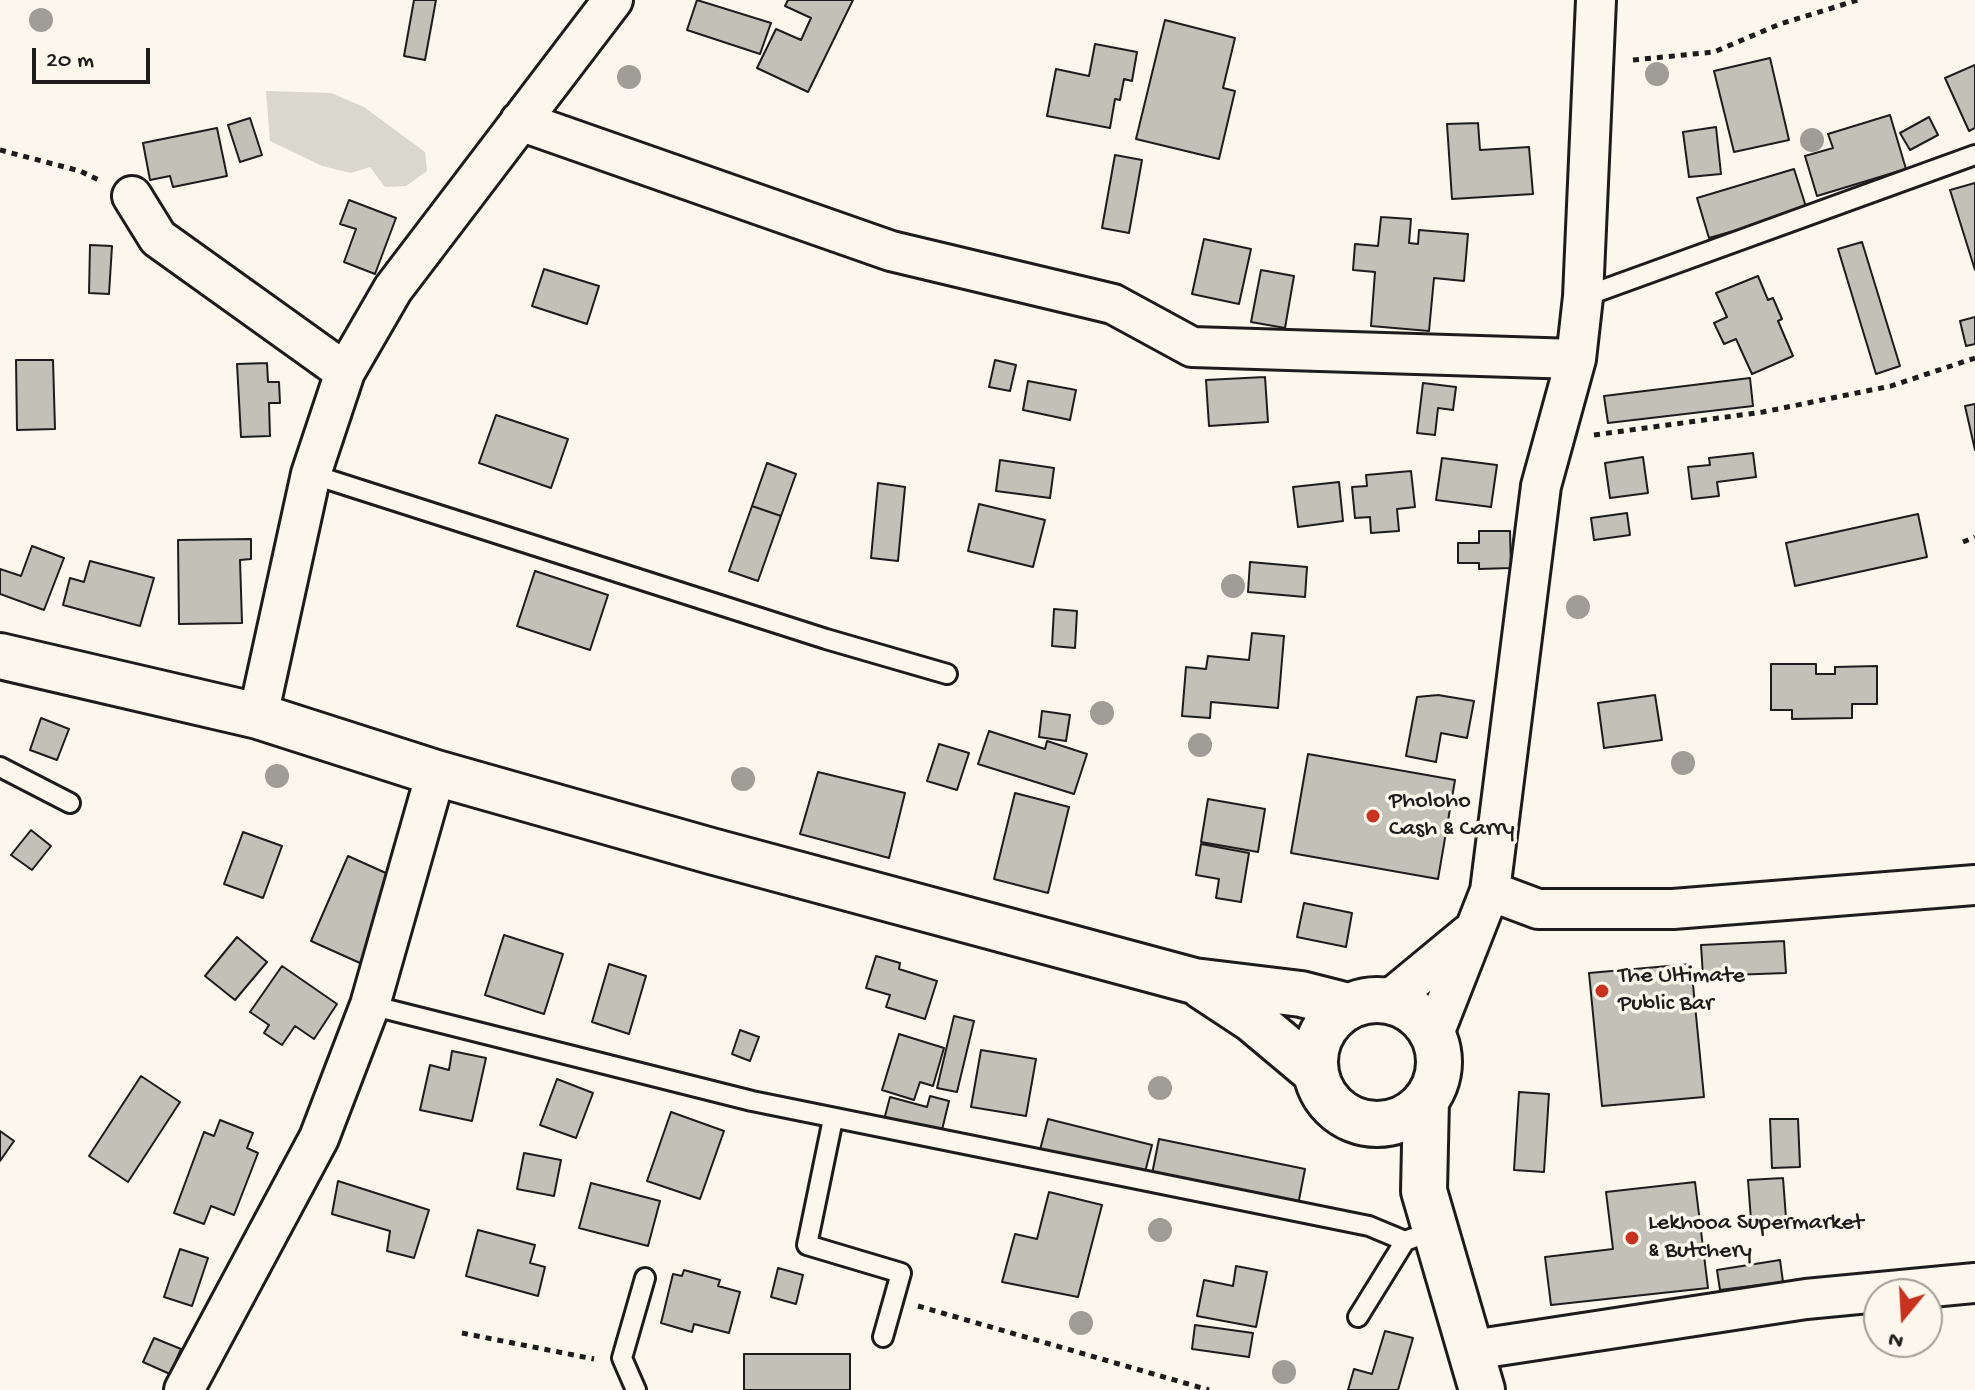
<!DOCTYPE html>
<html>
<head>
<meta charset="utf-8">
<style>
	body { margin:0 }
	#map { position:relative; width:1975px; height:1390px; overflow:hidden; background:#fbf7ec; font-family:"Gochi Hand",sans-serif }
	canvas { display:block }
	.north { position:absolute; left:1863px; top:1278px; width:80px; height:80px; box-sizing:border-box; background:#fbf7ec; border:2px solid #a29f99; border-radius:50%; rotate:198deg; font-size:22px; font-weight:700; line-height:32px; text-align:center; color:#1c1c1c }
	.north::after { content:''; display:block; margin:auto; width:28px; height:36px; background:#c8321e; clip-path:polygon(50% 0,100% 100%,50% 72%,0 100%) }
	.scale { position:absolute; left:32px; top:48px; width:118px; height:36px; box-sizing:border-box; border:4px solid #1c1c1c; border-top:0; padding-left:10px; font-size:24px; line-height:28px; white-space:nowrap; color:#1c1c1c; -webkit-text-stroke:6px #fbf7ec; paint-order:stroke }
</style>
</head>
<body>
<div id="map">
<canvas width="1975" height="1390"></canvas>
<div class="north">N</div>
<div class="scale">20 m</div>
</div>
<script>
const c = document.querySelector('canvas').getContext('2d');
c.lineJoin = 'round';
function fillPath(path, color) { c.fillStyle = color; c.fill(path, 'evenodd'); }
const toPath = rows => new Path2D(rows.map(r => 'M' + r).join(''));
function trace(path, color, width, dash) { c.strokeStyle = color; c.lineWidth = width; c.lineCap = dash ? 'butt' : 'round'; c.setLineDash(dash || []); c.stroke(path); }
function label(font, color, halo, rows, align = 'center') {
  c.font = font + ' "Gochi Hand",sans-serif'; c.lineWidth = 7; c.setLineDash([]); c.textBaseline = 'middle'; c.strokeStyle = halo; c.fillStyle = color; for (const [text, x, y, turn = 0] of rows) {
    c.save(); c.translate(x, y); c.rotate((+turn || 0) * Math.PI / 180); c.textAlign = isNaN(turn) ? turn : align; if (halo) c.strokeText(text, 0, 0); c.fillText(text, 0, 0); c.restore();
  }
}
const green = toPath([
	[266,91,331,93,364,107,425,152,427,171,406,186,385,187,370,167,351,173,322,166,270,141]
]);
const building = toPath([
	[414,0,436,0,425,60,404,56,414,0],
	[697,0,771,23,760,54,687,30,697,0],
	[788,0,853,0,808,92,757,68,776,29,801,40,811,18,785,6,788,0],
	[1165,20,1235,38,1223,88,1235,91,1219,159,1136,139,1165,20],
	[1095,44,1137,52,1132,81,1124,79,1120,100,1115,99,1110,128,1047,116,1056,69,1089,76,1095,44],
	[1770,58,1789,140,1734,152,1714,71,1770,58],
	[1975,65,1975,128,1969,131,1945,78,1975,65],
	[1890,115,1906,169,1817,196,1805,156,1833,148,1828,134,1890,115],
	[1929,117,1938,135,1910,150,1900,133,1929,117],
	[250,118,262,155,240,162,228,125,250,118],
	[1478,123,1480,150,1529,147,1533,194,1452,199,1447,124,1478,123],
	[1716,127,1721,174,1689,177,1683,132,1716,127],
	[217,128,227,176,173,187,170,176,150,180,143,143,217,128],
	[1115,155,1142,160,1129,233,1102,228,1115,155],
	[1794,169,1807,210,1709,238,1697,198,1794,169],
	[1975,183,1975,270,1950,190,1975,183],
	[349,200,396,218,375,274,344,262,356,229,340,224,349,200],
	[1381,217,1411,219,1409,243,1418,244,1419,230,1468,234,1464,281,1434,278,1429,331,1371,326,1375,272,1353,270,1355,244,1378,246,1381,217],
	[1204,239,1251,249,1239,304,1192,294,1204,239],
	[1862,242,1900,366,1876,374,1838,249,1862,242],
	[90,245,112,246,109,294,89,293,90,245],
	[544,269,599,286,587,324,532,306,544,269],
	[1261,270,1294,276,1285,328,1251,322,1261,270],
	[1758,276,1768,300,1773,298,1782,319,1778,321,1793,356,1752,374,1736,339,1724,344,1714,323,1727,317,1716,293,1758,276],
	[1975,317,1975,344,1966,346,1960,321,1975,317],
	[16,360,53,360,55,429,17,430,16,360],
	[995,360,1016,365,1010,391,989,387,995,360],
	[267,363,268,382,279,382,280,403,269,403,270,436,241,437,237,364,267,363],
	[1265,377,1268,422,1209,426,1206,380,1265,377],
	[1750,378,1753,406,1608,423,1604,396,1750,378],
	[1028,381,1076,390,1070,420,1023,410,1028,381],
	[1423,383,1456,387,1453,410,1438,408,1435,435,1417,433,1423,383],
	[1975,404,1975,450,1965,406,1975,404],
	[496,415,568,439,551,488,479,463,496,415],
	[1753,453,1756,477,1717,482,1719,496,1692,499,1688,467,1710,465,1709,458,1753,453],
	[1643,457,1648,493,1610,498,1605,463,1643,457],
	[1442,458,1497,465,1491,507,1436,500,1442,458],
	[1000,460,1054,468,1050,498,996,491,1000,460],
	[767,463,796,474,781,516,752,506,767,463],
	[1411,471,1415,507,1397,509,1399,531,1371,533,1370,517,1355,518,1352,487,1367,486,1366,475,1411,471],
	[1339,482,1343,521,1298,527,1293,487,1339,482],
	[878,483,905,487,898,561,871,558,878,483],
	[979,504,1045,520,1033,567,968,551,979,504],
	[752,506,781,516,758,581,729,571,752,506],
	[1627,513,1630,535,1594,540,1591,518,1627,513],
	[1918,514,1927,557,1795,586,1786,543,1918,514],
	[1479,531,1510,531,1511,568,1479,569,1479,563,1458,563,1458,543,1479,543,1479,531],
	[251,539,251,559,240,560,242,623,179,624,178,540,251,539],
	[32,546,64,558,44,610,0,594,0,569,21,576,32,546],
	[90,561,154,578,140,626,63,605,70,578,84,582,90,561],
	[1250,562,1307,567,1305,597,1248,592,1250,562],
	[535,571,608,595,590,650,517,626,535,571],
	[1054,609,1077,611,1075,648,1052,646,1054,609],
	[1252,633,1284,636,1278,708,1211,702,1210,718,1182,716,1186,667,1206,669,1208,656,1249,660,1252,633],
	[1771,664,1816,664,1816,674,1835,674,1835,667,1877,666,1877,704,1852,704,1852,718,1792,719,1792,710,1771,710,1771,664],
	[1438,695,1474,701,1467,738,1441,733,1436,762,1406,756,1417,697,1438,695],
	[1655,695,1662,740,1604,748,1598,703,1655,695],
	[1042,711,1070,715,1066,741,1039,737,1042,711],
	[41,718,69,729,57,760,30,750,41,718],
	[989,731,1045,749,1047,741,1087,754,1074,794,978,764,989,731],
	[939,744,969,753,957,790,927,781,939,744],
	[1308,754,1455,780,1438,879,1291,853,1308,754],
	[818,772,905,793,889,858,800,834,818,772],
	[1015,793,1069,807,1048,893,994,879,1015,793],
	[1208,799,1265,809,1258,852,1201,842,1208,799],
	[31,830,51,846,32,870,11,855,31,830],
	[243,832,282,846,263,898,224,884,243,832],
	[1201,844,1249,853,1241,902,1216,898,1219,879,1196,875,1201,844],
	[348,856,397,878,360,963,311,941,348,856],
	[1304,903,1352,913,1346,947,1297,937,1304,903],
	[504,935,563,954,544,1014,485,995,504,935],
	[237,937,267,962,235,1000,205,976,237,937],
	[1784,941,1786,973,1703,976,1701,945,1784,941],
	[876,956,900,963,899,969,937,981,925,1019,886,1007,890,995,866,988,876,956],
	[609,964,646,976,629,1034,592,1022,609,964],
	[1691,964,1704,1097,1602,1106,1589,973,1691,964],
	[282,966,337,1004,314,1039,295,1026,282,1045,264,1033,269,1025,250,1012,282,966],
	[954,1016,974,1021,957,1092,937,1088,954,1016],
	[740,1030,759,1037,750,1061,732,1054,740,1030],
	[899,1034,944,1048,933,1086,920,1082,914,1100,882,1090,899,1034],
	[981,1050,1036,1059,1026,1116,971,1107,981,1050],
	[452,1051,486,1058,472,1121,420,1110,430,1065,449,1070,452,1051],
	[141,1076,180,1102,128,1182,89,1156,141,1076],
	[557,1079,593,1093,576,1138,540,1125,557,1079],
	[1519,1092,1549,1094,1544,1172,1514,1170,1519,1092],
	[930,1096,949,1101,941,1134,884,1120,890,1097,927,1107,930,1096],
	[671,1112,724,1131,700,1199,647,1181,671,1112],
	[1048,1119,1152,1145,1144,1176,1040,1150,1048,1119],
	[1770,1119,1798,1119,1800,1167,1772,1168,1770,1119],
	[220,1120,253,1133,247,1148,258,1153,234,1215,211,1206,204,1224,174,1213,204,1132,214,1136,220,1120],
	[0,1131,14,1141,0,1161,0,1131],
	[1159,1139,1305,1169,1298,1205,1152,1174,1159,1139],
	[524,1153,561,1160,554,1196,517,1189,524,1153],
	[1783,1178,1786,1218,1751,1220,1748,1180,1783,1178],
	[338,1181,429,1210,414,1258,387,1251,390,1231,332,1214,338,1181],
	[1695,1182,1708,1288,1551,1305,1545,1257,1613,1249,1606,1192,1695,1182],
	[591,1183,660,1201,648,1246,579,1228,591,1183],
	[1049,1192,1102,1205,1078,1297,1002,1282,1015,1234,1037,1239,1049,1192],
	[478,1230,535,1245,530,1263,545,1267,538,1296,466,1276,478,1230],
	[180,1249,208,1258,192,1306,164,1297,180,1249],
	[1780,1260,1783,1282,1720,1290,1717,1270,1780,1260],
	[1236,1266,1267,1272,1256,1327,1197,1316,1204,1280,1233,1286,1236,1266],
	[778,1268,803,1275,796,1304,771,1297,778,1268],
	[684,1270,720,1280,718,1286,740,1292,729,1333,694,1324,692,1332,661,1323,673,1274,682,1276,684,1270],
	[1195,1325,1253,1333,1249,1357,1192,1349,1195,1325],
	[1385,1331,1413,1338,1398,1390,1348,1390,1354,1369,1372,1374,1385,1331],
	[154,1338,181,1349,170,1374,143,1362,154,1338],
	[744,1354,850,1354,850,1390,744,1390,744,1354]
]);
const path = toPath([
	[1633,60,1714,52,1780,24,1858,0],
	[0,150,80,171,99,180],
	[1594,435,1763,412,1891,386,1975,358],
	[1963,542,1975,537],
	[918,1306,1209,1390],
	[462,1333,594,1359]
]);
const service = toPath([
	[1583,297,1975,155],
	[311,474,826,639,947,674],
	[0,767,70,803],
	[370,1005,752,1101,1369,1226,1405,1241],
	[833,1119,807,1245,901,1273,883,1337],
	[1358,1317,1405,1241,1413,1238],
	[636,1390,622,1358,645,1278]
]);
const minor = toPath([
	[520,121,891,251,1113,304,1192,347,1576,359],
	[132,196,158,238,345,372],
	[258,716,311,474,345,372,393,289,613,0],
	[1490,891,1538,909,1673,909,1975,885],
	[1388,1001,1469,934],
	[1433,1036,1490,891,1541,486,1576,359,1583,297,1596,0],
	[1472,1350,1806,1299,1975,1283],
	[184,1390,319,1138,370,1005,436,773]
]);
const secondary = toPath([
	[0,656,258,716,436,773,711,851,1194,981,1301,994,1348,1006],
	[1203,987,1253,1020,1315,1072],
	'1315 1062a62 62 0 1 1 124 0a62 62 0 1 1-124 0Z',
	[1426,1100,1424,1191,1482,1390]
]);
const trees = [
	[41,20],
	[1657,74],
	[629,77],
	[1812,140],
	[1233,586],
	[1578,607],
	[1102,713],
	[1200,745],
	[1683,763],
	[277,776],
	[743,779],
	[1160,1088],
	[1160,1230],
	[1081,1323],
	[1284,1372]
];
const markers = [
	[1373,816,8,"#c8321e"],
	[1602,991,8,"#c8321e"],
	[1632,1238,8,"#c8321e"]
];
const poiNames = [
	["Pholoho",1389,802],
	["Cash & Carry",1389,830],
	["The Ultimate",1618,977],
	["Public Bar",1618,1005],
	["Lekhooa Supermarket",1648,1224],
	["& Butchery",1648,1252]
];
fillPath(green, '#dad7ce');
fillPath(building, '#c3c0b8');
trace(building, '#1c1c1c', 2);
trace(service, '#1c1c1c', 24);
trace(minor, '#1c1c1c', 44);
trace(secondary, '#1c1c1c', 50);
trace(path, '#1c1c1c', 5, [6, 6]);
trace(service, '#fbf7ec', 18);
trace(minor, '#fbf7ec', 38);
trace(secondary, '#fbf7ec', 44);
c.fillStyle = '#a09d97';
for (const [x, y] of trees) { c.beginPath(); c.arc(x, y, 12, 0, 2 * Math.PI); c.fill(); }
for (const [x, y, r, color] of markers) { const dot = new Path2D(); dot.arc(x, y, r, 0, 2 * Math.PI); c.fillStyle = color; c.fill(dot); trace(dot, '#fbf7ec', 3); }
label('24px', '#1c1c1c', '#fbf7ec', poiNames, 'left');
</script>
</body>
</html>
